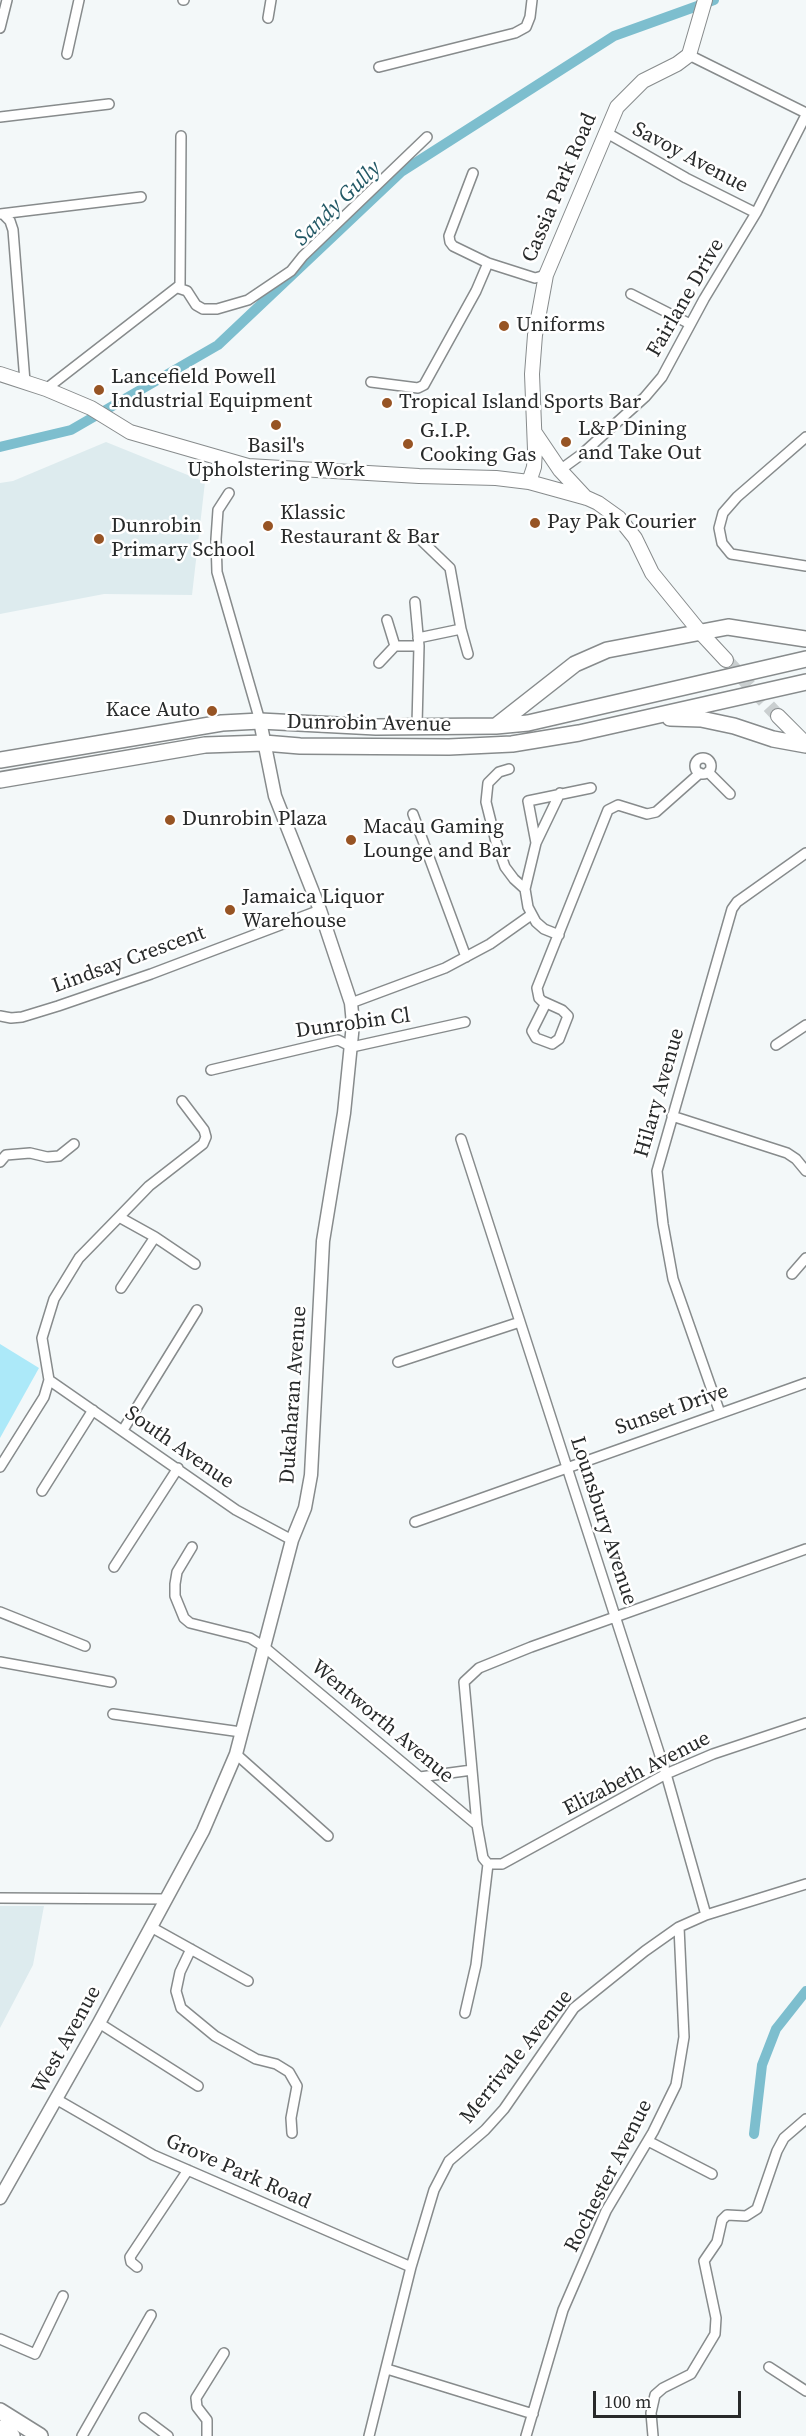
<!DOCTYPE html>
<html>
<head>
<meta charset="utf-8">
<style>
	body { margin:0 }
	#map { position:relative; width:806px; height:2436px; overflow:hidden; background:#f3f8f9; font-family:"Source Serif 4",serif }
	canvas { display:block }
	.scale { position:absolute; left:593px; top:2391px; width:148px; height:27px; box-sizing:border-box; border:3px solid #282a2a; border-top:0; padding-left:8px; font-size:18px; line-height:21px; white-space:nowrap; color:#282a2a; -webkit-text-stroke:4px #fff; paint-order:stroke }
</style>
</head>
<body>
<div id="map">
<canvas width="806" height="2436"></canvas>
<div class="scale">100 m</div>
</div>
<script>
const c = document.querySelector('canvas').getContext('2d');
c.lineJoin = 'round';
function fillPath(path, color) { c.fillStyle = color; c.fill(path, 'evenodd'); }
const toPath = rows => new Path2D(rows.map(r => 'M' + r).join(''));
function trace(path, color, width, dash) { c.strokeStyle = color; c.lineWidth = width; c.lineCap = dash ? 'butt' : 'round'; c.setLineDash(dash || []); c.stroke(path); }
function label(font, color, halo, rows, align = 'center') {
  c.font = font + ' "Source Serif 4",serif'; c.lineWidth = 5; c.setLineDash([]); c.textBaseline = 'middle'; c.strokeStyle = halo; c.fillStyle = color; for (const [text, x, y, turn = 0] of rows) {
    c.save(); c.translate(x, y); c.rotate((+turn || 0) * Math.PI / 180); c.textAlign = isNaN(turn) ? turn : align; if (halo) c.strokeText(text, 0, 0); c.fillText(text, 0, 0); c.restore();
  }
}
const built = toPath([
	[106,442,205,482,192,595,104,594,0,614,0,483,13,481],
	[0,1906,44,1906,33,1965,0,2028]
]);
const green = toPath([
	[0,1344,39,1368,0,1438]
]);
const canal = toPath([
	[0,447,71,430,218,345,401,172,614,36,714,0],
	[754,2134,762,2065,776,2029,806,1991]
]);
const secondaryTunnel = toPath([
	[726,660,778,716]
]);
const minor = toPath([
	[183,0,184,0],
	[268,18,271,0],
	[0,28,7,0],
	[67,54,79,0],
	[689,55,806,113],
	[379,67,515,33,526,27,530,17,532,0],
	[0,117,109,104],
	[607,133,686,178,756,213],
	[473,173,449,236,450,242,453,246,488,263,535,278,546,275],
	[0,214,141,197],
	[3,214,10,221,13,230,25,382],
	[178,288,187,291,196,305,203,309,217,309,248,300,291,271,303,256,427,137],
	[631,294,690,324],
	[371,382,418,388,424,385,476,291,488,263],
	[46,389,180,285,181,136],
	[806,437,737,497,723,513,719,528,722,543,731,554,806,566],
	[560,470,582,454,645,397,662,377,704,299,756,213,806,115],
	[229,493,218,510,216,539,217,572,260,721],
	[422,541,450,568,461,629],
	[415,602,419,646,417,725],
	[387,620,395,646],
	[418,638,461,629,468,654],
	[379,663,395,646,419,646],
	'695 766a8 8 0 1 1 16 0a8 8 0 1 1-16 0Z',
	[509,769,499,772,488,783,486,802,496,842,505,867,514,879,525,889],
	[708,772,730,794],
	[413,814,466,957],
	[536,843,528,801,591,788],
	[559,935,544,929,536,922,528,907,525,889,536,843,560,793],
	[351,1003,445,968,490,944,531,915],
	[546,1003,532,1031,536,1038,552,1044,559,1039,568,1016,562,1010,542,1001,539,998,537,988,608,810,618,805,647,814,656,812,700,773],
	[0,1016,11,1018,22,1017,58,1006,151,974,320,910],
	[776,1045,806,1025],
	[211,1070,338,1040,352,1047,465,1022],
	[672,1116,787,1153,796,1159,806,1171],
	[461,1139,666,1774,706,1915],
	[0,1162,6,1155,30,1153,47,1157,59,1156,74,1144],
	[119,1217,155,1237,195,1264],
	[792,1274,806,1258],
	[121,1288,155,1237],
	[398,1362,520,1322],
	[49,1380,236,1510,292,1540],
	[720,1413,673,1279,663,1224,657,1171,732,909,737,902,806,853],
	[123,1430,197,1310],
	[0,1467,44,1397,49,1380,42,1338,54,1299,79,1258,119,1217,149,1186,203,1144,206,1137,204,1130,182,1101],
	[42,1491,93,1410],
	[415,1522,806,1383],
	[192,1547,177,1572,175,1584,175,1596,184,1618,190,1623,250,1638,263,1646,477,1825],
	[114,1567,178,1468],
	[0,1612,85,1646],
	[0,1662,111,1682],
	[113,1714,241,1732],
	[236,1754,328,1836],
	[420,1777,472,1770],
	[488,1864,502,1864,666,1774,713,1754,806,1723],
	[0,1898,165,1899],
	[151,1927,248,1981],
	[191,1949,180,1972,176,1991,181,2008,215,2036,256,2059,276,2064,289,2072,297,2086,291,2118,292,2133],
	[465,2013,476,1965,488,1864,483,1858,477,1825,464,1682,479,1668,531,1647,806,1549],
	[99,2023,198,2086],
	[56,2099,153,2155,411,2267],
	[648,2141,712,2174],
	[137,2267,131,2262,130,2257,188,2170],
	[0,2339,35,2354,63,2296],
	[769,2367,806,2391],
	[387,2369,533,2414],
	[144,2418,168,2436],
	[82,2436,151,2315],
	[207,2436,207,2420,197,2407,196,2398,224,2353],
	[369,2436,411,2267,434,2190,449,2161,485,2130,504,2109,574,2008,645,1951,679,1927,706,1915,806,1884],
	[526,2436,563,2310,606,2211,653,2132,676,2085,684,2037,679,1927],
	[653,2436,651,2413,655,2395,663,2388,691,2374,715,2334,716,2318,704,2261,717,2242,722,2220,727,2215,746,2216,757,2209,777,2151,784,2138,806,2119]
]);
const tertiary = toPath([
	[0,2198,99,2023,203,1831,236,1754,292,1540,305,1508,311,1475,323,1241,344,1113,353,1024,351,1003,320,910,275,796,260,721]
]);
const secondary = toPath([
	[0,374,46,389,91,408,130,432,248,466,419,476,496,478,529,482,587,498,598,503,619,518,635,538,652,573,700,632,726,660],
	[535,433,560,470,586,498],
	[529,482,534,467,535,450,532,374,535,335,546,275,617,107,643,81,677,64,689,55,705,0],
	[778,716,806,744]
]);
const primary = toPath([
	[0,2411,40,2436],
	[0,2428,12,2436]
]);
const trunk = toPath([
	[670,718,701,719,734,726,773,739,806,745],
	[496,726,575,664,607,650,728,627,806,639],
	[0,760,222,723,260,721,376,727,496,726,528,723,806,659],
	[0,780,205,745,264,743,300,746,449,747,512,744,579,733,806,682]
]);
const markers = [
	[504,326,6,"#975424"],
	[99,390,6,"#975424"],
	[387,403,6,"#975424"],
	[276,425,6,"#975424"],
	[566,442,6,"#975424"],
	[408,444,6,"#975424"],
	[535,523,6,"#975424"],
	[268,526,6,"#975424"],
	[99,539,6,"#975424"],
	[212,711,6,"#975424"],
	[170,820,6,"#975424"],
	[351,840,6,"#975424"],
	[230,910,6,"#975424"]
];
const streetNames = [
	["Savoy Avenue",690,158,28],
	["Cassia Park Road",560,188,-67],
	["Fairlane Drive",686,298,-60],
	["Dunrobin Avenue",369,724,1],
	["Lindsay Crescent",129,960,-20],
	["Dunrobin Cl",353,1024,-8],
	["Hilary Avenue",660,1093,-74],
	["Dukaharan Avenue",294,1395,-86],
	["Sunset Drive",672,1410,-19],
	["South Avenue",179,1448,35],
	["Lounsbury Avenue",603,1521,72],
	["Wentworth Avenue",382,1722,40],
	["Elizabeth Avenue",637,1774,-27],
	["West Avenue",67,2040,-61],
	["Merrivale Avenue",517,2057,-51],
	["Grove Park Road",238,2172,24],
	["Rochester Avenue",609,2176,-63]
];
const poiNames = [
	["Uniforms",516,326],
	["Lancefield Powell",111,378],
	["Industrial Equipment",111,402],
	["Tropical Island Sports Bar",399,403],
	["L&P Dining",578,430],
	["and Take Out",578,454],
	["G.I.P.",420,432],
	["Cooking Gas",420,456],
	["Basil's",276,447,"center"],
	["Upholstering Work",276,471,"center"],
	["Klassic",280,514],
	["Restaurant & Bar",280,538],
	["Pay Pak Courier",547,523],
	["Dunrobin",111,527],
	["Primary School",111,551],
	["Kace Auto",200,711,"right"],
	["Dunrobin Plaza",182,820],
	["Macau Gaming",363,828],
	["Lounge and Bar",363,852],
	["Jamaica Liquor",242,898],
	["Warehouse",242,922]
];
const waterNames = [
	["Sandy Gully",338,204,-44]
];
fillPath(built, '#ddebee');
fillPath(green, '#ace9f9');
trace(canal, '#7dbece', 10);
trace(secondaryTunnel, '#cacfd0', 14, [14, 7]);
trace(minor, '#878b8c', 12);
trace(tertiary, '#878b8c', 15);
trace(secondary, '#878b8c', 16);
trace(primary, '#878b8c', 18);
trace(trunk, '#878b8c', 18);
trace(minor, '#fff', 9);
trace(tertiary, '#fff', 12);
trace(secondary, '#fff', 14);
trace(primary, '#fff', 15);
trace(trunk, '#fff', 15);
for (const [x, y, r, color] of markers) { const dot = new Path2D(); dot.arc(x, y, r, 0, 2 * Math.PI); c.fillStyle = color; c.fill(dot); trace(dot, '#fff', 2); }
label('21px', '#282a2a', '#fff', streetNames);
label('21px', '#282a2a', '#fff', poiNames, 'left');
label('italic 22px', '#235966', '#fff', waterNames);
</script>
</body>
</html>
